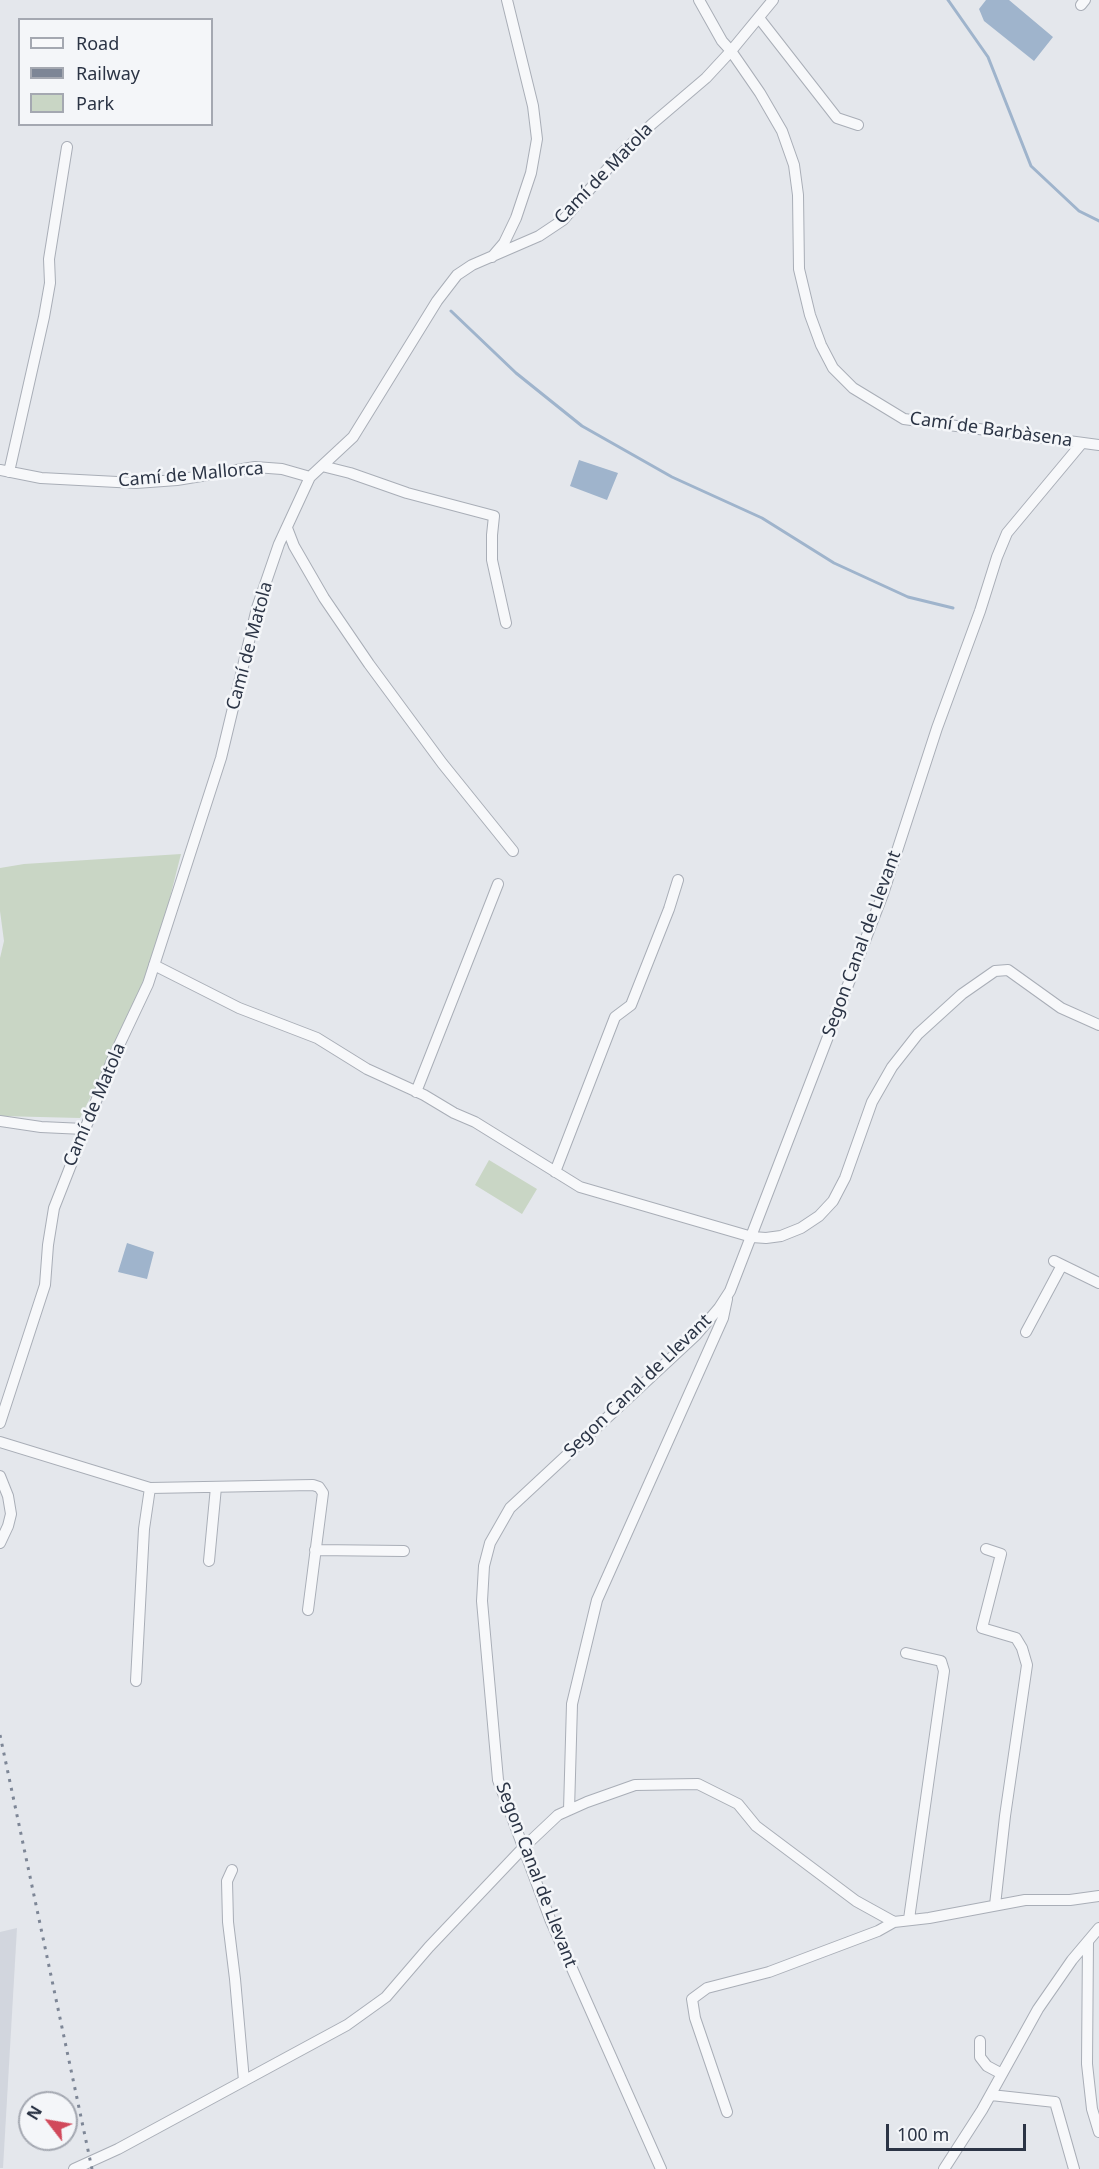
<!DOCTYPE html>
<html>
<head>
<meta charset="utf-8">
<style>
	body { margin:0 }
	#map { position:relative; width:1099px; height:2169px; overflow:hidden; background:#e4e7ec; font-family:"Noto Sans",sans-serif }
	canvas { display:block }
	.legend { position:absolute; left:18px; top:18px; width:195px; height:108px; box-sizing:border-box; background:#f4f6f9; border:2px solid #a4a8b1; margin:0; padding:8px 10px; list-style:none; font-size:18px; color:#2b3445 }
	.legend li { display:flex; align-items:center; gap:12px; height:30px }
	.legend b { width:30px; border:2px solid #a4a8b1 }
	.north { position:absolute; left:18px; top:2091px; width:60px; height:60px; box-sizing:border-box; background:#f4f6f9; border:2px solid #a4a8b1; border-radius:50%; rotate:301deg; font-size:16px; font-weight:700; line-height:24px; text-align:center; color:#2b3445 }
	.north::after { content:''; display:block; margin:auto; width:21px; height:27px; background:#d1495b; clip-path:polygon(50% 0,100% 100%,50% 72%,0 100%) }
	.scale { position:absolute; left:886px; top:2124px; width:140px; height:27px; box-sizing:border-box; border:3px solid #2b3445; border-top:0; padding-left:8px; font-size:18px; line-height:21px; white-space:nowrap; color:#2b3445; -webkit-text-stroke:4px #f4f6f9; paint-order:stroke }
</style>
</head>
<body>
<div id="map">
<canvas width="1099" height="2169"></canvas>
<ul class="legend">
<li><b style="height:8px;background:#f7f8fa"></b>Road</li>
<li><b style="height:8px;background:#7d8696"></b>Railway</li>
<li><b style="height:16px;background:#c9d6c5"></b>Park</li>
</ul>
<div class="north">N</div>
<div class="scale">100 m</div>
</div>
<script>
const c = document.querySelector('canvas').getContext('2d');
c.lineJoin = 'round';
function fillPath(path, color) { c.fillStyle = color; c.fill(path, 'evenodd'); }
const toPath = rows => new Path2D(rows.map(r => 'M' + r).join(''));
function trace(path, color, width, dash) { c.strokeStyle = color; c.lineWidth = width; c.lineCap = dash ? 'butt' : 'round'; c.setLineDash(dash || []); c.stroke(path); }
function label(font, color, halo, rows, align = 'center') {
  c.font = font + ' "Noto Sans",sans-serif'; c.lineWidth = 5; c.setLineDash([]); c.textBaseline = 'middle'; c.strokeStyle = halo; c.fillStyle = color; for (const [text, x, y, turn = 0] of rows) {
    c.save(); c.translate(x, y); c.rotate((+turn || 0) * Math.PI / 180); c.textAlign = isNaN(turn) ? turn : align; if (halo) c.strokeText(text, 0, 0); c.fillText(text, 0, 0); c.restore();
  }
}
const built = toPath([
	[17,1928,3,2168,0,2168,0,1932]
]);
const green = toPath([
	[181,854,148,984,80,1118,0,1116,0,958,4,941,0,911,0,868,24,864],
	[489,1160,537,1189,522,1214,475,1185]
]);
const water = toPath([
	[986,0,1009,0,1053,37,1034,61,984,21,979,9],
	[579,460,618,473,607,500,570,486],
	[127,1243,154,1252,147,1279,118,1272]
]);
const stream = toPath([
	[948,0,988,57,1031,166,1079,211,1099,221],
	[451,311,516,373,582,426,672,477,762,518,834,563,908,597,953,608]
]);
const minor = toPath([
	[699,0,722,41,731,51,760,93,782,131,794,165,798,195,799,269,810,315,821,345,833,368,853,388,904,419,1099,445],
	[1081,5,1085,0],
	[759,18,837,118,858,125],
	[492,257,504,243,516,218,531,173,537,139,533,106,507,0],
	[322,466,350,473,407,493,494,516,492,535,492,560,506,623],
	[0,470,41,478,136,483,177,480,255,467,282,469,310,477],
	[9,472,44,317,50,283,49,259,67,147],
	[287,528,294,546,324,598,369,664,442,763,513,851],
	[154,965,239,1008,317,1038,367,1069,424,1095,454,1113,475,1122,580,1187,752,1237,766,1238,781,1236,801,1228,819,1216,833,1201,845,1178,872,1102,892,1067,918,1034,962,994,995,971,1008,970,1061,1008,1099,1025],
	[416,1092,498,884],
	[0,1121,41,1127,84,1129],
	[555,1172,615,1017,631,1005,669,909,678,880],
	[1054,1261,1099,1283],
	[1026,1332,1062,1265],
	[0,1423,45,1285,48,1245,54,1208,113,1058,148,984,221,758,257,608,279,544,310,477,353,437,437,301,457,275,472,265,539,236,563,220,617,158,652,124,706,78,731,51,773,0],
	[0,1442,150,1488,313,1485,319,1487,323,1493,308,1610],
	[0,1476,8,1496,11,1514,8,1526,0,1543],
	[986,1549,1001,1554,982,1628,1016,1638,1022,1648,1027,1665,1005,1816,995,1905],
	[315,1550,404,1551],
	[209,1561,216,1487],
	[906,1653,941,1661,944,1671,909,1919],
	[136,1681,144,1529,150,1488],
	[569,1810,572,1704,597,1600,723,1318,727,1299],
	[232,1870,227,1881,228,1922,235,1979,244,2081],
	[1088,1941,1087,2064,1092,2109,1099,2132],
	[980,2041,980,2057,987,2066,1002,2074],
	[991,2095,1055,2102,1074,2169],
	[727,2112,695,2018,692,1999,707,1988,769,1972,878,1931,894,1922],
	[74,2169,118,2149,347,2025,386,1997,429,1947,523,1848,558,1815,587,1802,635,1785,698,1784,738,1804,756,1826,856,1901,894,1922,929,1918,1025,1900,1070,1900,1099,1896],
	[661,2169,550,1919,498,1780,482,1601,484,1566,490,1543,510,1508,696,1335,719,1308,730,1291,883,894,937,728,980,611,997,557,1007,533,1082,443],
	[944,2169,982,2110,1038,2009,1072,1960,1099,1928]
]);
const rail = toPath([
	[0,1735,92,2169]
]);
const streetNames = [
	["Camí de Matola",604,174,-46],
	["Camí de Barbàsena",991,430,8],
	["Camí de Mallorca",191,475,-5],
	["Camí de Matola",250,646,-75],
	["Segon Canal de Llevant",862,944,-70],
	["Camí de Matola",95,1105,-67],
	["Segon Canal de Llevant",638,1386,-44],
	["Segon Canal de Llevant",536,1875,69]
];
fillPath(built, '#d2d6de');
fillPath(green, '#c9d6c5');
fillPath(water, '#9fb4cc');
trace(stream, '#9fb4cc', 3);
trace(minor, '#a9aeb7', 12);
trace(minor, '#f7f8fa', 10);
trace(rail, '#7d8696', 3, [3, 6]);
label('18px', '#2b3445', '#f4f6f9', streetNames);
</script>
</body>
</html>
